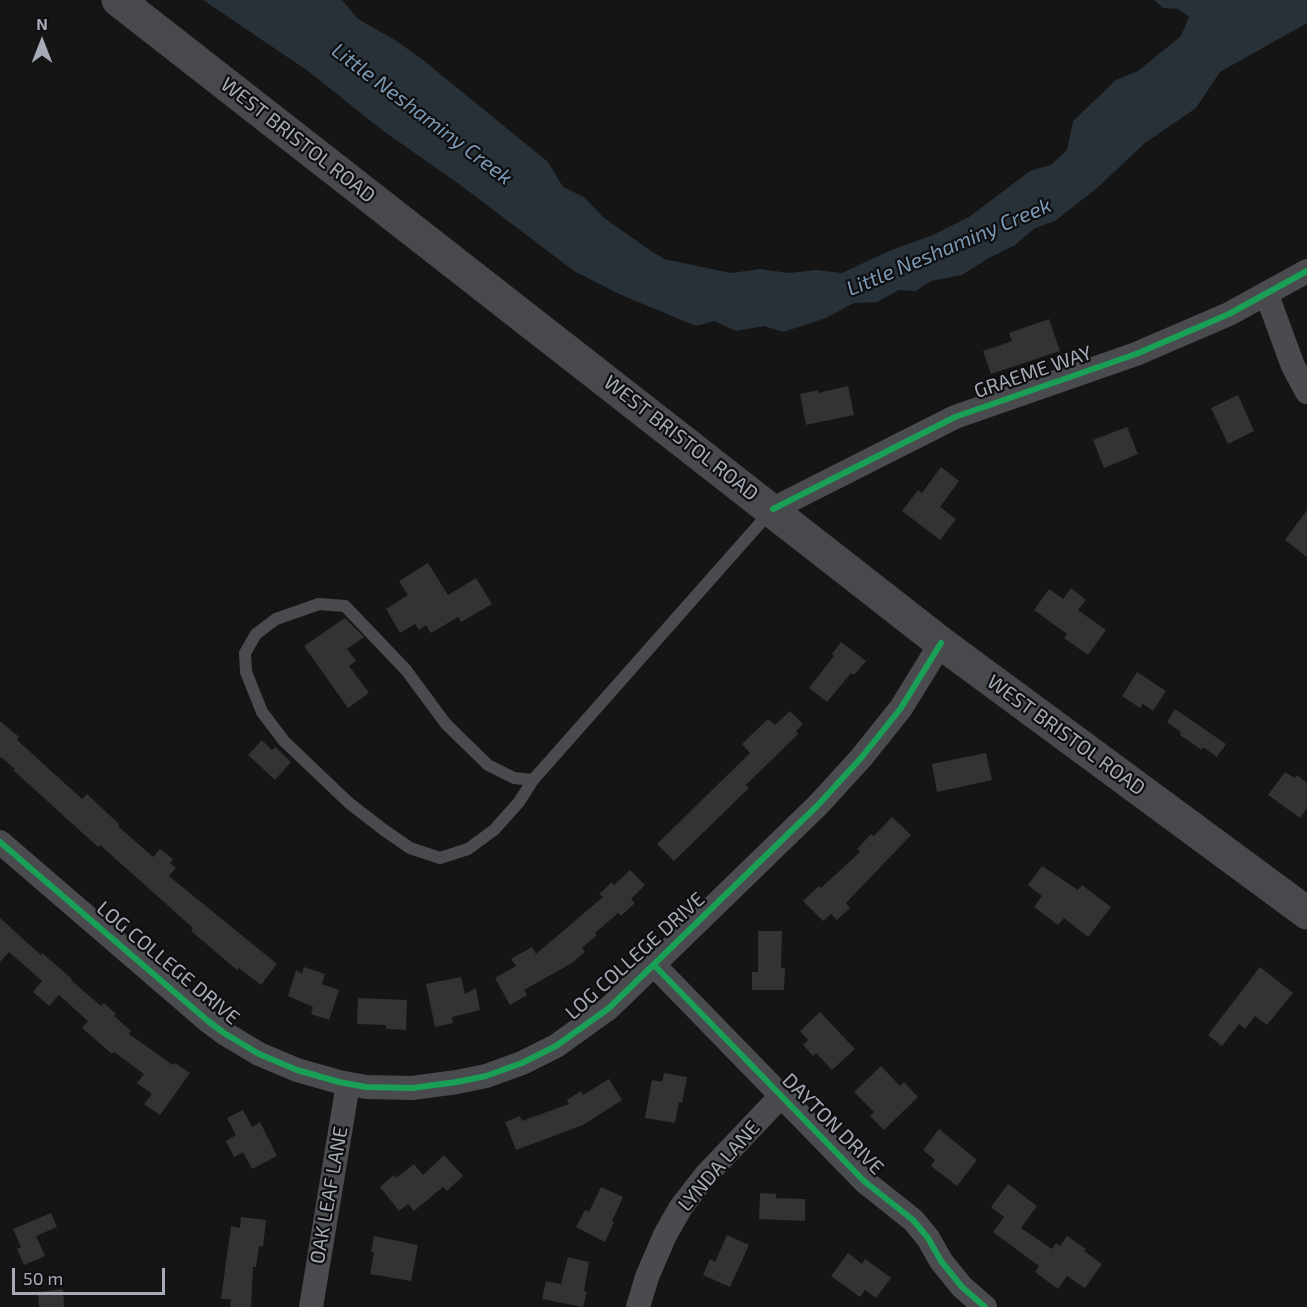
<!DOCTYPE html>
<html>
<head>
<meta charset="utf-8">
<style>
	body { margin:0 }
	#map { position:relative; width:1307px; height:1307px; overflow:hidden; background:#151515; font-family:"Exo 2",sans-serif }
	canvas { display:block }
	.north { position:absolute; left:12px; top:12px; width:60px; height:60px; -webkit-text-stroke:4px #0f0f11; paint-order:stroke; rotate:0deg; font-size:16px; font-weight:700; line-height:24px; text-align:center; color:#a6abb7 }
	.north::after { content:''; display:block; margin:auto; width:21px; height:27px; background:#a6abb7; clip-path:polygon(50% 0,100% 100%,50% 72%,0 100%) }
	.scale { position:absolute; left:12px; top:1268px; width:153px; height:27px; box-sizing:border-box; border:3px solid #a6abb7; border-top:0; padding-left:8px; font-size:18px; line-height:21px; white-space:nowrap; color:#a6abb7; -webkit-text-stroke:4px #0f0f11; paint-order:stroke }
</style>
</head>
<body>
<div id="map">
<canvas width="1307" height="1307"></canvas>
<div class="north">N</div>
<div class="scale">50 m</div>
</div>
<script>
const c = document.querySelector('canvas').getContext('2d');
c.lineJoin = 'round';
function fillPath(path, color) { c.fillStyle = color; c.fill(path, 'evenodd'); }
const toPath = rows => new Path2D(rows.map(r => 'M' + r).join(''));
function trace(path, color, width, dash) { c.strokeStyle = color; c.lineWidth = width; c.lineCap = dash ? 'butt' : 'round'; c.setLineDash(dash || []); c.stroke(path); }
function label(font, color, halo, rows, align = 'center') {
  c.font = font + ' "Exo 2",sans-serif'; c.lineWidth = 4.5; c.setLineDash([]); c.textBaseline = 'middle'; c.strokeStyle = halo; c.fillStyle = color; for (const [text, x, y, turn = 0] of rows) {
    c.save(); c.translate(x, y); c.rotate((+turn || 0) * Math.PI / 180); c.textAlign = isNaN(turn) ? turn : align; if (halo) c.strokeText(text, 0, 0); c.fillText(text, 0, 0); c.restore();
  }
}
const water = toPath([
	[203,0,342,0,358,19,395,40,423,60,548,162,563,187,584,197,603,217,648,249,664,259,731,273,760,269,789,273,816,270,842,273,889,251,933,235,969,217,1030,171,1051,165,1067,150,1073,121,1116,80,1138,71,1181,36,1189,17,1178,9,1163,8,1154,0,1307,0,1307,23,1220,72,1196,108,1145,143,1097,188,1055,221,1035,228,1015,245,987,259,962,275,931,281,916,291,899,290,877,302,854,303,826,318,783,332,764,326,736,331,714,321,696,326,619,294,574,271,459,184,382,130,308,71]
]);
const building = toPath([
	[1049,319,1060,351,991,374,983,351,1012,341,1009,333],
	[848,386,854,415,806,425,800,394,818,390,818,393],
	[1238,395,1254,431,1228,444,1211,408],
	[1127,427,1138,454,1104,468,1093,440],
	[941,467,959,481,940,507,956,519,940,540,902,511,918,490,922,493],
	[1307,510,1307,557,1285,540],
	[428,563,448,595,476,578,492,604,461,622,458,617,431,633,426,625,419,630,415,624,400,633,386,609,408,595,399,581],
	[1071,588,1086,600,1078,610,1106,630,1088,655,1064,638,1067,634,1034,610,1049,589,1063,599],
	[345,618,364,637,347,649,356,661,349,666,369,693,348,708,304,646],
	[841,642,866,661,854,675,851,673,827,702,809,688,834,656,832,654],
	[1137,672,1166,691,1153,711,1143,704,1140,708,1122,696],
	[1175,709,1226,744,1217,757,1203,747,1202,750,1180,735,1181,732,1167,722],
	[790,711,803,724,796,731,798,734,746,785,749,788,674,861,657,844,750,753,742,744,768,719,775,725],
	[0,721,19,737,17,740,82,799,87,794,119,824,118,826,153,857,160,849,173,859,170,863,176,868,169,876,277,964,261,985,239,968,237,970,191,931,193,928,100,845,98,847,13,770,15,769,1,757,0,759],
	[262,740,272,750,275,747,291,762,275,780,248,755],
	[986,753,992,780,937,792,932,764],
	[1285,772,1295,778,1297,775,1307,783,1307,808,1300,818,1268,795],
	[892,817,911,835,846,903,850,908,837,920,831,914,823,921,803,901,819,886,821,888,860,852,857,849,871,834,874,836],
	[1042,866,1078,890,1082,885,1111,907,1088,937,1064,918,1058,925,1034,907,1042,896,1028,885],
	[630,870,645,885,631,899,635,903,621,916,618,913,595,933,597,935,582,948,585,952,572,963,524,990,527,995,510,1005,495,978,516,966,511,959,532,947,536,954,603,897,599,894,612,882,614,885],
	[0,918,41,955,42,953,72,979,71,980,101,1006,104,1003,116,1014,114,1016,131,1031,129,1034,173,1065,175,1063,190,1073,160,1115,144,1104,152,1094,137,1083,144,1074,114,1052,112,1054,82,1028,88,1021,59,995,49,1006,33,992,42,981,9,952,0,962],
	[758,931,782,931,781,968,785,968,784,990,752,990,752,972,758,972],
	[304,967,325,974,322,984,339,990,329,1020,311,1014,313,1007,288,996,296,970,302,974],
	[1260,967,1293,993,1267,1025,1255,1016,1245,1029,1239,1024,1222,1046,1208,1035],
	[461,977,465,994,476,988,480,1010,452,1017,453,1023,435,1027,426,984],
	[358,998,407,1000,406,1030,386,1029,386,1025,357,1024],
	[820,1012,855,1049,832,1070,816,1053,813,1056,803,1045,808,1040,800,1031],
	[881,1066,900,1086,904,1082,918,1097,884,1130,870,1116,874,1112,854,1092],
	[664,1073,687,1077,682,1103,679,1102,675,1123,645,1118,652,1080,662,1082],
	[609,1079,622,1100,583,1125,516,1150,505,1122,520,1116,522,1121,569,1104,567,1100,581,1091,583,1095],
	[243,1110,252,1127,260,1122,277,1156,252,1169,243,1152,234,1157,226,1141,236,1135,227,1118],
	[939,1129,977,1160,957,1186,931,1166,935,1160,923,1150],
	[444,1155,463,1176,447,1191,443,1187,414,1211,408,1204,399,1211,380,1187,394,1175,396,1178,414,1164,423,1175],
	[1008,1184,1037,1206,1021,1228,1052,1249,1056,1243,1060,1246,1067,1236,1086,1249,1084,1251,1102,1264,1085,1288,1067,1276,1058,1289,1035,1272,1039,1266,993,1232,1004,1217,991,1207],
	[601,1187,623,1197,612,1221,614,1222,605,1242,576,1227,585,1210,589,1212],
	[760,1193,776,1194,776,1198,805,1199,805,1221,759,1219],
	[51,1213,57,1227,36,1236,45,1256,24,1265,17,1249,21,1247,13,1229],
	[241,1217,266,1220,263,1247,259,1246,256,1267,253,1267,251,1307,230,1307,231,1299,221,1299,231,1226,240,1228],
	[727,1235,749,1245,730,1287,703,1275,710,1259,715,1262],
	[374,1236,418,1245,411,1281,370,1274,374,1252,371,1252],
	[848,1253,862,1264,865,1259,891,1278,876,1298,865,1290,860,1297,831,1276],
	[568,1257,589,1262,584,1291,587,1292,583,1307,542,1299,546,1281,561,1284],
	[63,1289,64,1307,39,1307,38,1292]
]);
const service = toPath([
	[533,780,514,778,488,765,446,724,406,670,345,606,319,604,276,619,256,634,245,653,246,672,262,712,284,741,349,803,384,830,410,848,440,858,468,849,494,830,519,802,533,780,770,512]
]);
const minor = toPath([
	[1267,295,1293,366,1307,392],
	[773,509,955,417,1136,354,1229,314,1307,271],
	[0,842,208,1021,224,1033,259,1054,297,1070,339,1082,366,1087,412,1088,457,1082,486,1076,522,1063,556,1046,609,1008,818,805,861,758,901,708,941,643],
	[654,965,864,1181,913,1220,928,1238,941,1261,962,1287,985,1307],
	[311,1307,348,1084],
	[638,1307,647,1277,665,1235,681,1207,705,1176,781,1096]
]);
const secondary = toPath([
	[118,0,941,643,1307,913]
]);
const cycleway = toPath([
	[773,509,955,417,1136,354,1229,314,1307,271],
	[0,842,208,1021,224,1033,259,1054,297,1070,339,1082,366,1087,412,1088,457,1082,486,1076,522,1063,556,1046,609,1008,818,805,861,758,901,708,941,643],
	[654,965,864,1181,913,1220,928,1238,941,1261,962,1287,985,1307]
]);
const streetNames = [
	["WEST BRISTOL ROAD",298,140,38],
	["GRAEME WAY",1033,372,-19],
	["WEST BRISTOL ROAD",681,438,38],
	["WEST BRISTOL ROAD",1066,735,36],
	["LOG COLLEGE DRIVE",635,956,-42],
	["LOG COLLEGE DRIVE",168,963,40],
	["DAYTON DRIVE",833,1124,45],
	["LYNDA LANE",719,1166,-49],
	["OAK LEAF LANE",329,1195,-80]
];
const waterNames = [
	["Little Neshaminy Creek",422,114,37],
	["Little Neshaminy Creek",949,247,-23]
];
fillPath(water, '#283038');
fillPath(building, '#333335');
trace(service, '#494b4e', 12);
trace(minor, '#494b4e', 24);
trace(secondary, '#48494d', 33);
trace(cycleway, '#1a9f57', 6);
label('20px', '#a6abb7', '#0f0f11', streetNames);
label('italic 21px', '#7b99b4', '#0f0f11', waterNames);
</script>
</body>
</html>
